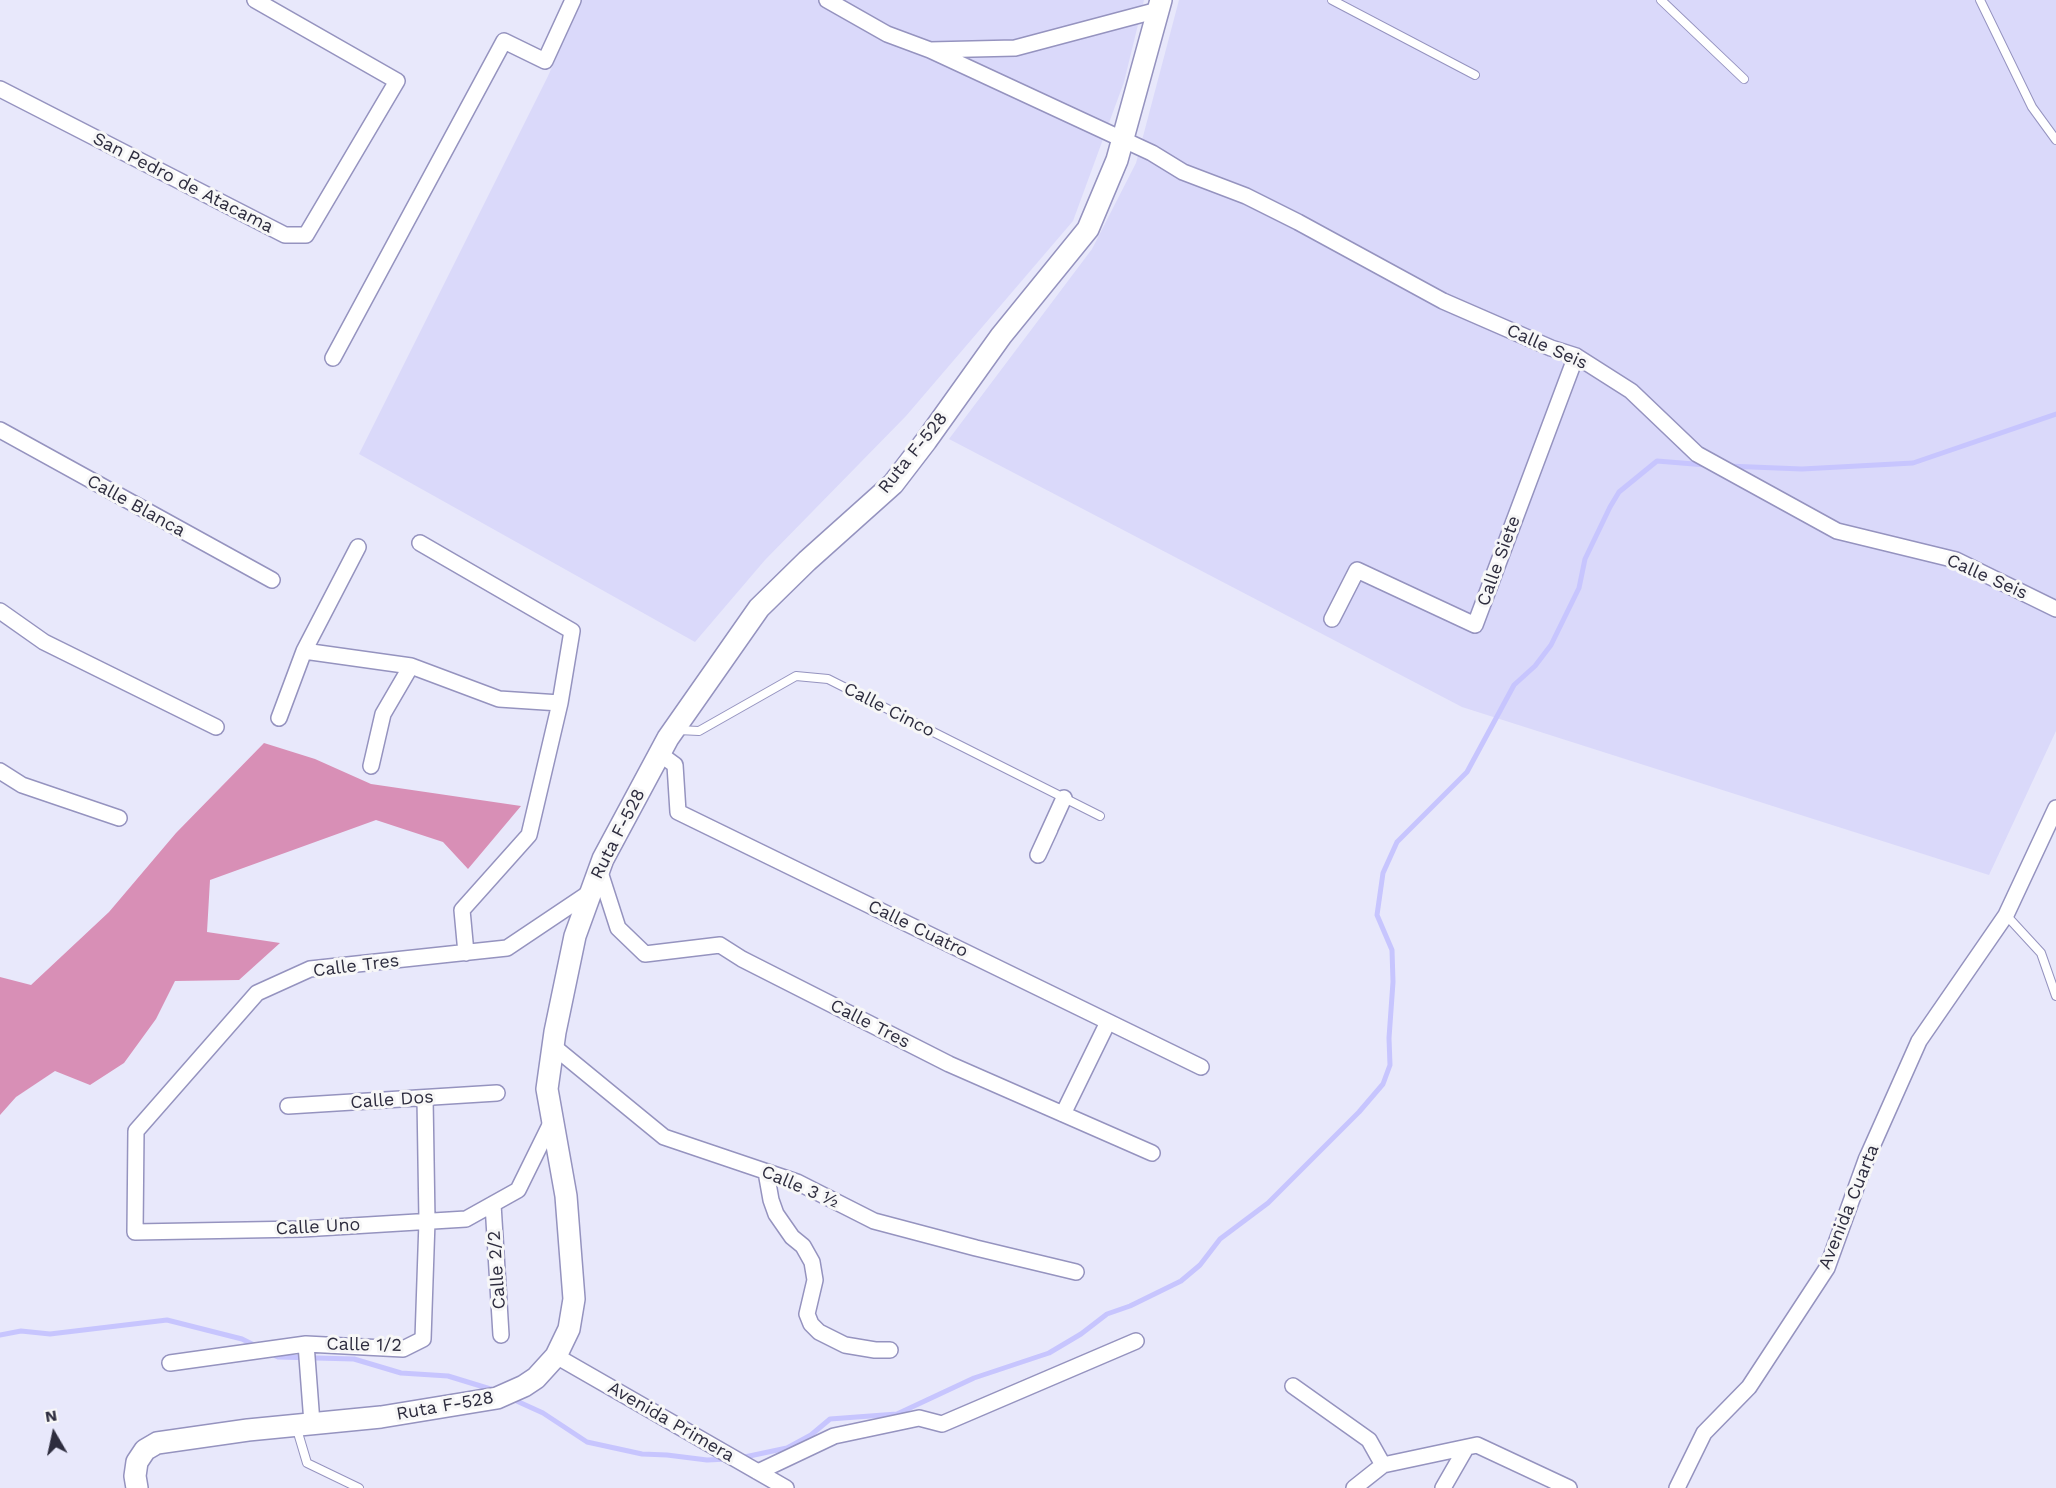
<!DOCTYPE html>
<html>
<head>
<meta charset="utf-8">
<style>
	body { margin:0 }
	#map { position:relative; width:2056px; height:1488px; overflow:hidden; background:#e8e8fb; font-family:"Work Sans",sans-serif }
	canvas { display:block }
	.north { position:absolute; left:24px; top:1404px; width:60px; height:60px; -webkit-text-stroke:4px #f7f7f7; paint-order:stroke; rotate:351deg; font-size:16px; font-weight:700; line-height:24px; text-align:center; color:#2d2c3e }
	.north::after { content:''; display:block; margin:auto; width:21px; height:27px; background:#2d2c3e; clip-path:polygon(50% 0,100% 100%,50% 72%,0 100%) }
</style>
</head>
<body>
<div id="map">
<canvas width="2056" height="1488"></canvas>
<div class="north">N</div>
</div>
<script>
const c = document.querySelector('canvas').getContext('2d');
c.lineJoin = 'round';
function fillPath(path, color) { c.fillStyle = color; c.fill(path, 'evenodd'); }
const toPath = rows => new Path2D(rows.map(r => 'M' + r).join(''));
function trace(path, color, width, dash) { c.strokeStyle = color; c.lineWidth = width; c.lineCap = dash ? 'butt' : 'round'; c.setLineDash(dash || []); c.stroke(path); }
function label(font, color, halo, rows, align = 'center') {
  c.font = font + ' "Work Sans",sans-serif'; c.lineWidth = 6; c.setLineDash([]); c.textBaseline = 'middle'; c.strokeStyle = halo; c.fillStyle = color; for (const [text, x, y, turn = 0] of rows) {
    c.save(); c.translate(x, y); c.rotate((+turn || 0) * Math.PI / 180); c.textAlign = isNaN(turn) ? turn : align; if (halo) c.strokeText(text, 0, 0); c.fillText(text, 0, 0); c.restore();
  }
}
const built = toPath([
	[582,0,1144,0,1124,82,1073,221,906,416,765,560,695,642,359,454,548,76],
	[1179,0,2056,0,2056,731,1989,875,1462,707,949,439,1092,249,1136,163]
]);
const forest = toPath([
	[264,743,315,759,371,784,521,806,468,869,443,842,376,820,210,880,207,932,280,943,239,980,175,981,156,1019,124,1063,90,1085,55,1071,16,1097,0,1115,0,977,31,985,109,912,176,833]
]);
const stream = toPath([
	[1727,466,1802,469,1913,463,2056,414],
	[0,1335,21,1331,50,1334,167,1320,242,1339,258,1347],
	[271,1354,278,1357,354,1359,401,1373,448,1376,497,1391],
	[510,1398,543,1413,587,1442,642,1454,667,1455,707,1460,728,1459],
	[740,1458,787,1448,811,1435,830,1419,897,1414,974,1378,1049,1353,1081,1334,1107,1314,1130,1306,1181,1281,1200,1265,1220,1239,1268,1203,1359,1112,1383,1084,1390,1065,1389,1038,1393,982,1392,950,1377,915,1383,873,1397,842,1467,772,1514,685,1535,666,1551,645,1579,588,1585,559,1610,507,1619,492,1657,461,1706,465]
]);
const service = toPath([
	[1332,0,1475,75],
	[1661,0,1744,79],
	[1980,0,2032,107,2056,140],
	[678,730,699,731,796,676,828,679,1100,816],
	[2006,915,2041,953,2056,996],
	[296,1426,307,1463,359,1488]
]);
const minor = toPath([
	[827,0,887,34,930,50,1015,48,1158,10],
	[930,50,1152,153,1183,172,1246,196,1298,222,1443,301,1551,348,1576,356,1631,391,1697,454,1837,531,1956,560,2056,609],
	[0,89,285,235,306,235,397,81,255,0],
	[333,358,504,41,545,61,573,0],
	[0,430,272,580],
	[420,543,572,631,560,703],
	[0,611,44,642,216,727],
	[1332,619,1357,570,1475,625,1576,356],
	[304,651,358,547],
	[279,718,304,651,411,666,499,699,560,703,529,835,462,910,466,953],
	[660,754,675,765,678,812,1201,1067],
	[371,766,383,714,411,666],
	[0,771,22,785,119,818],
	[1050,829,1038,855,1064,798],
	[599,869,618,928,645,954,720,945,742,959,949,1064,1152,1153],
	[553,1046,664,1137,797,1182,874,1221,976,1248,1076,1272],
	[288,1106,497,1093],
	[1063,1114,1108,1022],
	[552,1121,518,1190,466,1219,302,1229,135,1232,136,1131,257,993,310,969,507,948,589,893],
	[766,1172,771,1200,776,1214,792,1237,803,1246,812,1262,815,1280,807,1314,811,1324,819,1332,845,1345,875,1350,890,1350],
	[493,1204,501,1335],
	[306,1344,312,1423],
	[556,1356,786,1488],
	[170,1363,306,1344,403,1349,423,1339,427,1221,425,1098],
	[1293,1386,1369,1440,1383,1465],
	[758,1472,834,1436,919,1418,942,1424,1136,1341],
	[1354,1488,1383,1465,1477,1445,1569,1488],
	[1443,1488,1466,1448],
	[1677,1488,1704,1433,1749,1387,1827,1268,1866,1160,1919,1041,2006,915,2056,808]
]);
const secondary = toPath([
	[137,1488,135,1476,137,1462,145,1450,157,1443,248,1430,381,1417,497,1398,524,1386,536,1378,556,1356,569,1329,574,1299,566,1196,547,1089,555,1032,575,936,603,859,668,738,759,608,807,561,893,484,926,441,1001,336,1088,229,1117,160,1161,0]
]);
const streetNames = [
	["San Pedro de Atacama",183,183,27],
	["Calle Seis",1547,347,24],
	["Ruta F-528",913,453,-51],
	["Calle Blanca",136,506,29],
	["Calle Siete",1499,561,-70],
	["Calle Seis",1987,577,24],
	["Calle Cinco",889,710,27],
	["Ruta F-528",618,834,-63],
	["Calle Cuatro",918,929,26],
	["Calle Tres",356,966,-7],
	["Calle Tres",870,1024,27],
	["Calle Dos",392,1100,-4],
	["Calle 3 ½",800,1187,23],
	["Avenida Cuarta",1849,1207,-68],
	["Calle Uno",318,1227,-3],
	["Calle 2/2",497,1270,-94],
	["Calle 1/2",364,1345,1],
	["Ruta F-528",445,1406,-10],
	["Avenida Primera",671,1422,30]
];
fillPath(built, '#dad9fa');
fillPath(forest, '#d88fb6');
trace(stream, '#c7c5fe', 5);
trace(service, '#9593bf', 10);
trace(minor, '#9593bf', 18);
trace(secondary, '#9593bf', 24);
trace(service, '#fff', 8);
trace(minor, '#fff', 15);
trace(secondary, '#fff', 21);
label('18px', '#2d2c3e', '#f7f7f7', streetNames);
</script>
</body>
</html>
